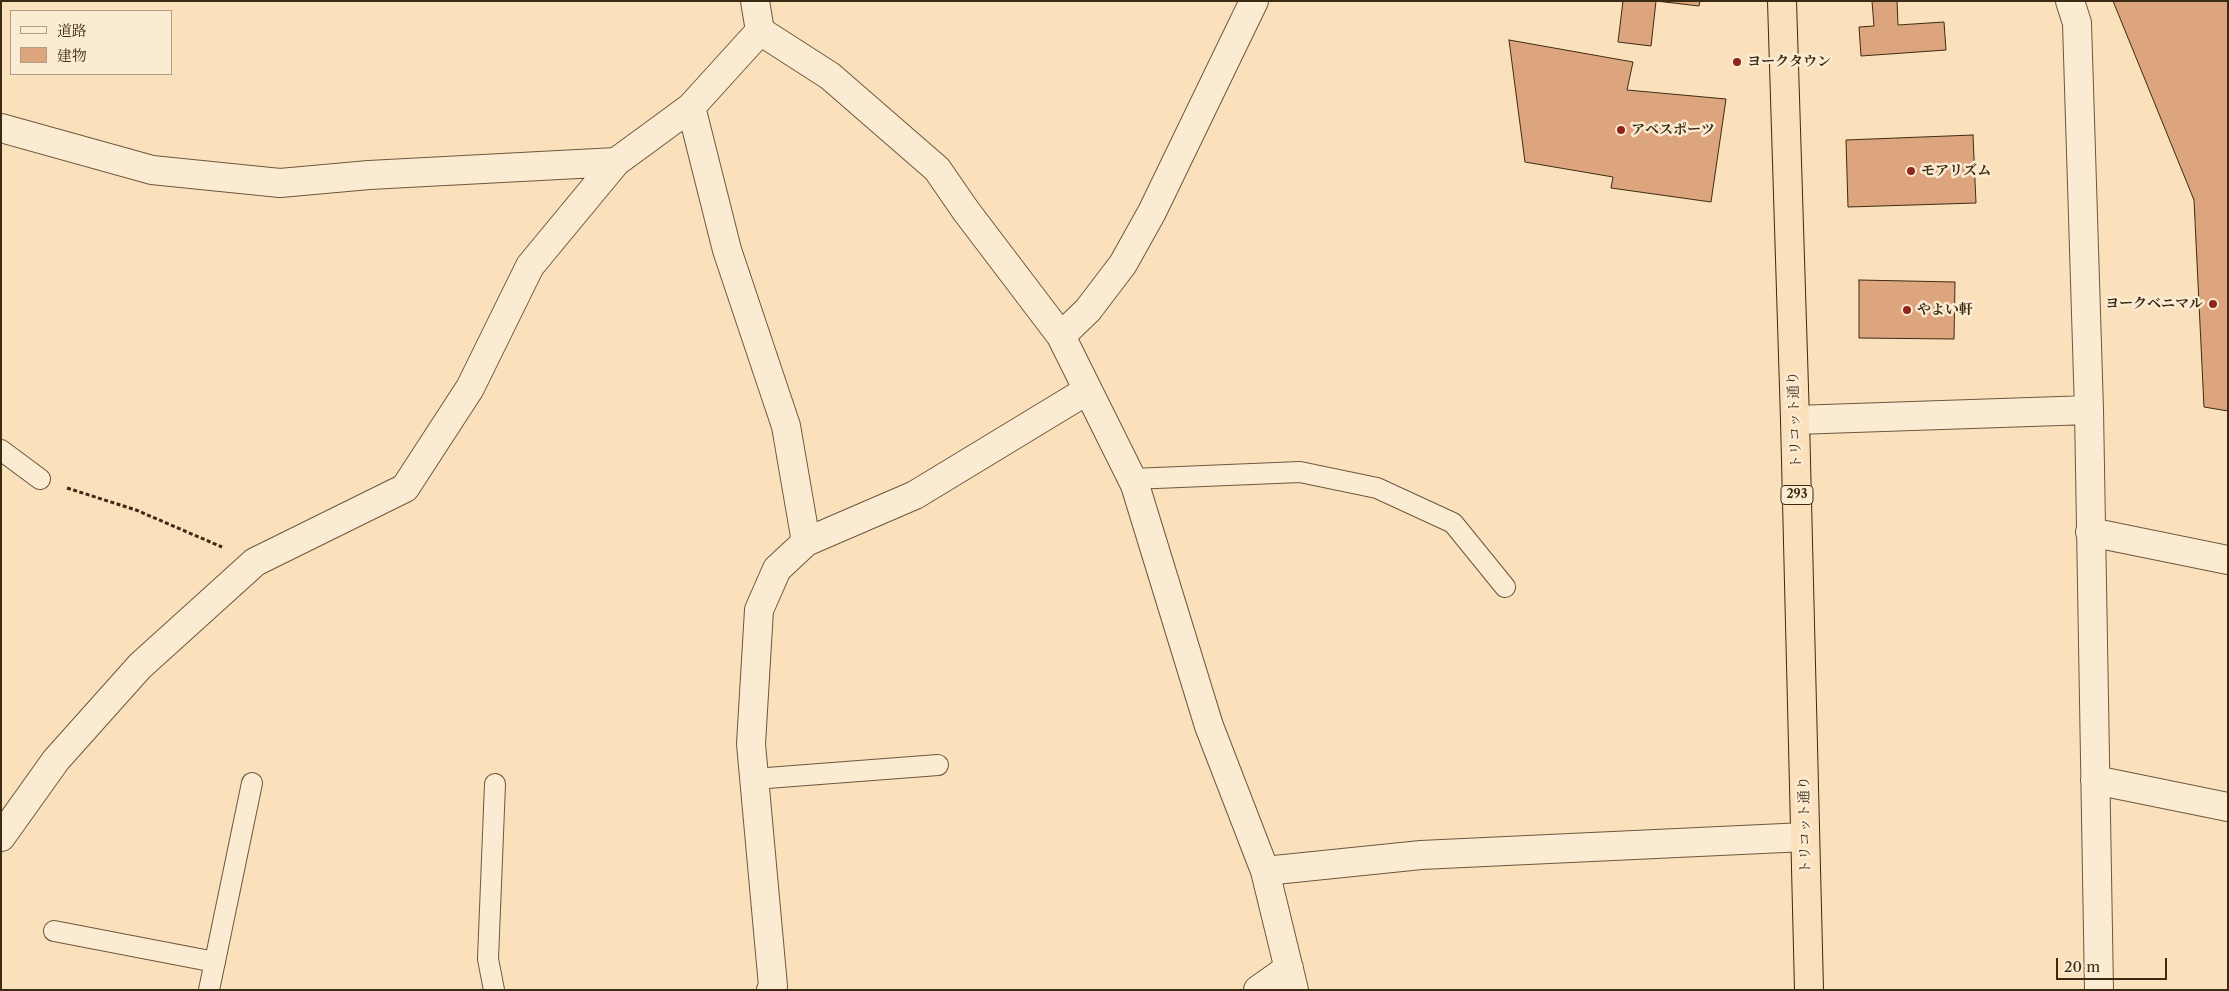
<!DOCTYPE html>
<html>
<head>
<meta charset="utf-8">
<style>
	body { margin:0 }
	#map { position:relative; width:2229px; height:991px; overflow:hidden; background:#fae0bb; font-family:"Libre Caslon Text","Noto Serif JP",serif }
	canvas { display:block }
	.frame { position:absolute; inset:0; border:2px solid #3c2b14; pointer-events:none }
	.legend { position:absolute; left:10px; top:10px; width:162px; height:65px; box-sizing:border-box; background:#fcebd3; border:1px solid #af9e87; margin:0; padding:6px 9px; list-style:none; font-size:15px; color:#3c2b14 }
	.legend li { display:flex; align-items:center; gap:10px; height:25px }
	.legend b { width:25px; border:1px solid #af9e87 }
	.scale { position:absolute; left:2056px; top:958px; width:111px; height:22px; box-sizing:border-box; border:2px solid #3c2b14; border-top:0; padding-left:6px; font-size:15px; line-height:18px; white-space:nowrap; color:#3c2b14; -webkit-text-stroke:4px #fcebd3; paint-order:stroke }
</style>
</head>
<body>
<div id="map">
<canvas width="2229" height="991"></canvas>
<div class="frame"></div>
<ul class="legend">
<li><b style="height:6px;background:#fcebd3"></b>道路</li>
<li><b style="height:14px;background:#dda57e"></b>建物</li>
</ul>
<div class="scale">20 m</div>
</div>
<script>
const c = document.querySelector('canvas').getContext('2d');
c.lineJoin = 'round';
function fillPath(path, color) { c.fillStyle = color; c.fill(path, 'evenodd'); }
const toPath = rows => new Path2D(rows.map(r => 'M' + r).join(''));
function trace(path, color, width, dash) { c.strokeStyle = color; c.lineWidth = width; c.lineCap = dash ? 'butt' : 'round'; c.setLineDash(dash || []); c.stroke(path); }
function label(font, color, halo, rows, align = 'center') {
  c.font = font + ' "Libre Caslon Text","Noto Serif JP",serif'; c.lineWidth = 5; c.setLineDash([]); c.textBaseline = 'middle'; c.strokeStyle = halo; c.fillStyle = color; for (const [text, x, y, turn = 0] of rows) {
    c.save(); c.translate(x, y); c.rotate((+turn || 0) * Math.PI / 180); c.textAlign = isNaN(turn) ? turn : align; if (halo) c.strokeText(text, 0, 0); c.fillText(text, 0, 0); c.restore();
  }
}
const building = toPath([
	[1623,1,1700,1,1699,6,1656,1,1651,46,1618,42,1623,1],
	[1872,1,1897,1,1898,25,1944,22,1946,50,1861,56,1859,27,1874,26,1872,1],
	[2113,1,2228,1,2228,411,2204,407,2194,200,2113,1],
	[1509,40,1633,62,1627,90,1726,99,1711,202,1611,188,1613,177,1525,162,1509,40],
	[1973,135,1976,203,1848,207,1846,140,1973,135],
	[1859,280,1955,282,1954,339,1859,338,1859,280]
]);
const path = toPath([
	[67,488,136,510,222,547]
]);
const lane = toPath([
	[1,450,40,479],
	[1132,479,1300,472,1377,488,1453,523,1505,587],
	[754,779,938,765],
	[54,931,215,962],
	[209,990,252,783],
	[494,990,488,959,495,784]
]);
const street = toPath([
	[2070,1,2077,23,2089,410,2099,990],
	[760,31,830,76,937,169,966,211,1061,336,1135,485,1209,726,1265,871,1294,990],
	[691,107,727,250,786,426,806,542],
	[1,128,152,170,280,183,369,175,616,162],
	[1061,336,1088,310,1123,264,1152,212,1254,1],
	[1795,420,2089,410],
	[2090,532,2228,560],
	[2095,780,2228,807],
	[1,837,56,760,140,666,255,562,405,488,470,388,530,266,616,162,691,107,760,31,755,1],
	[1265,871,1421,855,1805,837],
	[771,990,773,986,751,744,759,610,777,569,806,542,915,495,1088,390],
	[1258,990,1289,968]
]);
const highway = toPath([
	[1782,1,1795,420,1809,990]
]);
const markers = [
	[1737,62,5,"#8f2418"],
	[1621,130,5,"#8f2418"],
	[1911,171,5,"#8f2418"],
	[2213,304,5,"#8f2418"],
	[1907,310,5,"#8f2418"]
];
const shields = [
	[1797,495,32]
];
const shieldNames = [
	["293",1797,495]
];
const poiNames = [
	["ヨークタウン",1747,62],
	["アベスポーツ",1631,130],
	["モアリズム",1921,171],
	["ヨークベニマル",2203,304,"right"],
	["やよい軒",1917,310]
];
const streetNames = [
	["トリコット通り",1795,420,-92],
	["トリコット通り",1805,825,-91]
];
fillPath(building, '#dda57e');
trace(building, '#3c2b14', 1);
trace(lane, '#6c583e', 22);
trace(street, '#6c583e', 30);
trace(highway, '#3c2b14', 30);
trace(path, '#3c2b14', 3, [4, 2.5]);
trace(lane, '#fcebd3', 20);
trace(street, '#fcebd3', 28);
trace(highway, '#fae0bb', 28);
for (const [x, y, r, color] of markers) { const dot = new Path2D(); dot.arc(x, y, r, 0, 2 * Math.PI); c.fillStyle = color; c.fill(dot); trace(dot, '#fcebd3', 2); }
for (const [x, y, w] of shields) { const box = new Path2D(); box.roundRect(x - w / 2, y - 9.5, w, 19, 4); c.fillStyle = '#fcebd3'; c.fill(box); trace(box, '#3c2b14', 1); }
label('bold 12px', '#3c2b14', null, shieldNames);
label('bold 14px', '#3c2b14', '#fcebd3', poiNames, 'left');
label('14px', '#3c2b14', '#fcebd3', streetNames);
</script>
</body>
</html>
